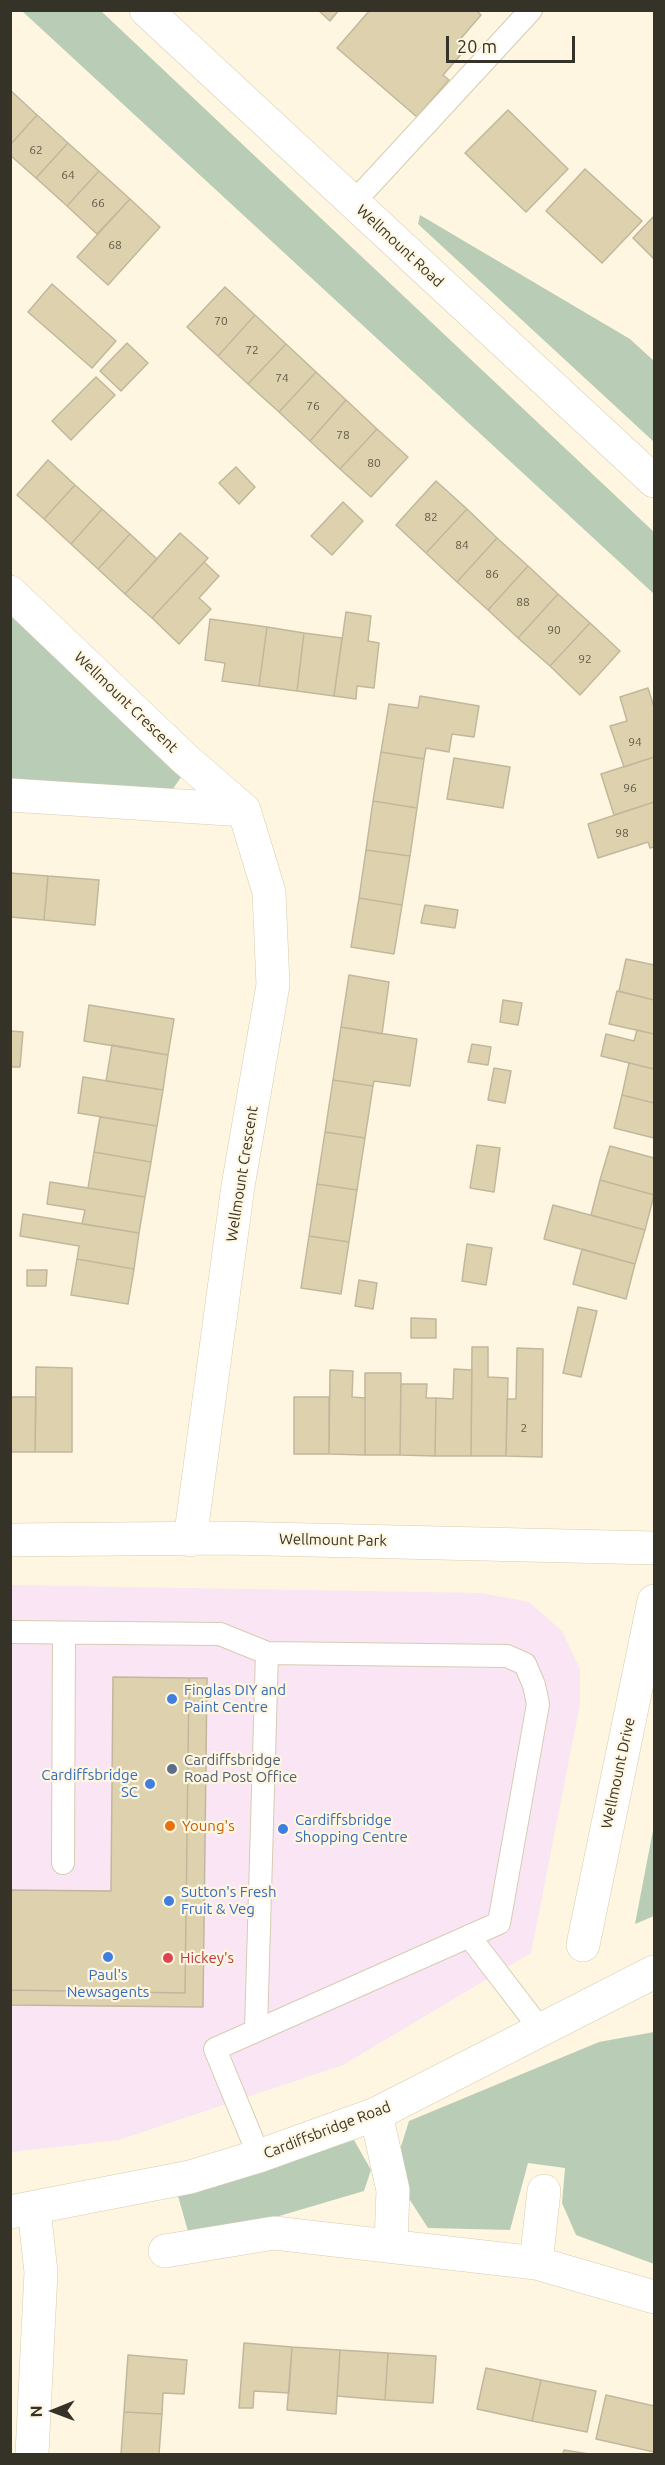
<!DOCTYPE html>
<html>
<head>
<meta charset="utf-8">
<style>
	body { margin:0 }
	#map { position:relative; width:665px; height:2465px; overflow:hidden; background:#fef6e0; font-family:Ubuntu,sans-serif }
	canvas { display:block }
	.frame { position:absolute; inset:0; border:12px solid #353227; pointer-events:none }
	.north { position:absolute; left:24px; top:2381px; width:60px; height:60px; -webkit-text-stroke:4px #fef6e0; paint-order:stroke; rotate:269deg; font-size:16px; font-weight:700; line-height:24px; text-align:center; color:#353227 }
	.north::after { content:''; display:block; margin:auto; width:21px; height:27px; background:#353227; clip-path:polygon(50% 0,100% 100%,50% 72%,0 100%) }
	.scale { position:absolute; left:446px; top:36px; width:129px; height:27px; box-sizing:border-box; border:3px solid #353227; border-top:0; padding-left:8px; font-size:18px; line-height:21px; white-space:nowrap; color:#353227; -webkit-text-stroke:4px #fef6e0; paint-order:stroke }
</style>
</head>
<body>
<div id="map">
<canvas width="665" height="2465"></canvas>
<div class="frame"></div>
<div class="north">N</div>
<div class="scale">20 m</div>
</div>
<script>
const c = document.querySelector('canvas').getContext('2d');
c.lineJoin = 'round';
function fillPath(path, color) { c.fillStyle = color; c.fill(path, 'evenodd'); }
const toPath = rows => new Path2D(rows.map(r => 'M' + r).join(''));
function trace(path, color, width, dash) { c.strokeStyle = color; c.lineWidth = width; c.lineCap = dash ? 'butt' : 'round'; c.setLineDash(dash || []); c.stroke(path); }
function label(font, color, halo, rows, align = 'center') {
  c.font = font + ' Ubuntu,sans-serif'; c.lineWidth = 4.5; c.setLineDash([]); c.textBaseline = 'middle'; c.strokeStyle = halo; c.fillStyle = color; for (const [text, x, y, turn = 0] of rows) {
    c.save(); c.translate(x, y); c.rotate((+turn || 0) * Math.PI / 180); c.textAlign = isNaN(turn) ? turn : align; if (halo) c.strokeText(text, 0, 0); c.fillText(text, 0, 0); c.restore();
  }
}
const commercial = toPath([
	[11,1585,481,1593,529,1602,562,1631,580,1669,580,1704,531,1953,343,2065,119,2140,11,2152]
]);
const green = toPath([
	[22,11,101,11,654,532,654,594],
	[420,215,630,339,654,361,654,442,418,224],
	[10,608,184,773,170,793,11,782],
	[654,1825,654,1916,635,1924],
	[654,2032,654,2264,576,2235,562,2203,565,2168,528,2163,510,2230,428,2228,404,2191,398,2156,409,2121,599,2042],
	[354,2140,371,2170,364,2191,191,2242,178,2196]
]);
const building = toPath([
	[318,10,339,10,330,21,318,10],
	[370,10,476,10,481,15,457,43,465,50,443,75,449,80,417,117,337,48,370,10],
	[10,90,37,115,10,145,10,90],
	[508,110,568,169,526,212,465,153,508,110],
	[37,115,68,143,36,178,10,155,10,145,37,115],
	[68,143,99,171,67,206,36,178,68,143],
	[585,169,642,221,602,263,546,211,585,169],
	[99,171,130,199,97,234,67,206,99,171],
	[130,199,160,227,108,285,77,257,130,199],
	[654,216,654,259,633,238,654,216],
	[52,284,116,341,92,368,28,312,52,284],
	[225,287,255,315,218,356,187,327,225,287],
	[255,315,286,344,248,384,218,356,255,315],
	[127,343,148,363,121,391,100,371,127,343],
	[286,344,316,372,279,412,248,384,286,344],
	[316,372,346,400,310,441,279,412,316,372],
	[96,377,115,395,71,440,52,421,96,377],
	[346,400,377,429,340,469,310,441,346,400],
	[377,429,408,457,371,497,340,469,377,429],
	[48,460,75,485,44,519,17,495,48,460],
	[236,467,255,487,239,504,219,483,236,467],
	[436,481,467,509,426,553,396,525,436,481],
	[75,485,102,509,71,544,44,519,75,485],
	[343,502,363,521,332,555,311,536,343,502],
	[102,509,130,534,98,569,71,544,102,509],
	[467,509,497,538,457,582,426,553,467,509],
	[180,533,208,558,152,618,125,594,180,533],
	[130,534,157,559,125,594,98,569,130,534],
	[497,538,528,566,488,610,457,582,497,538],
	[204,562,219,576,199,598,211,609,179,644,152,618,204,562],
	[528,566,558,594,518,638,488,610,528,566],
	[558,594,590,623,550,666,518,638,558,594],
	[346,612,371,616,368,641,379,643,374,688,357,686,356,699,334,696,346,612],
	[210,619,267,627,259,686,222,681,225,663,205,660,210,619],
	[590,623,620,651,580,695,550,666,590,623],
	[267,627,304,633,297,691,259,686,267,627],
	[304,633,342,638,334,696,297,691,304,633],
	[648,688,654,707,654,757,624,767,610,726,627,721,620,697,648,688],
	[420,696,479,706,474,737,452,734,449,752,426,748,424,759,381,752,389,704,418,708,420,696],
	[381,752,424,759,417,808,373,801,381,752],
	[654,757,654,802,614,815,601,774,654,757],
	[454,758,510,767,503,808,447,799,454,758],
	[373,801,417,808,410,856,366,850,373,801],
	[654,802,654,847,650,848,648,842,598,858,588,824,654,802],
	[366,850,410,856,402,905,359,898,366,850],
	[10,873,48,876,44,920,10,917,10,873],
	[48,876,99,880,95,925,44,920,48,876],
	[359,898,402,905,394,954,351,947,359,898],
	[425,905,458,910,455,928,421,923,425,905],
	[626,959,654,965,654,1000,619,991,626,959],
	[349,975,389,982,382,1034,341,1027,349,975],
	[617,991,654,1000,654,1034,609,1024,617,991],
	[503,1000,522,1003,518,1025,500,1022,503,1000],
	[89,1005,174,1019,168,1055,84,1041,89,1005],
	[341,1027,417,1039,410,1086,374,1081,373,1086,333,1080,341,1027],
	[637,1030,654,1034,654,1069,601,1056,606,1034,634,1041,637,1030],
	[10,1031,23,1032,20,1067,10,1067,10,1031],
	[472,1044,491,1047,488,1065,468,1062,472,1044],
	[112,1045,168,1055,163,1090,106,1081,112,1045],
	[629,1063,654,1069,654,1103,622,1095,629,1063],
	[494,1068,511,1071,505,1103,488,1100,494,1068],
	[83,1077,163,1090,157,1126,78,1113,83,1077],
	[333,1080,373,1086,365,1138,325,1132,333,1080],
	[622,1095,654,1103,654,1138,614,1128,622,1095],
	[100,1117,157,1126,151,1162,94,1152,100,1117],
	[325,1132,365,1138,357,1190,317,1184,325,1132],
	[477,1145,500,1148,494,1192,470,1188,477,1145],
	[610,1146,654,1158,654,1195,600,1180,610,1146],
	[94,1152,151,1162,145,1197,88,1188,94,1152],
	[600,1180,654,1195,645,1230,591,1215,600,1180],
	[50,1182,145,1197,139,1233,82,1224,85,1210,47,1204,50,1182],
	[317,1184,357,1190,349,1242,309,1236,317,1184],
	[553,1205,645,1230,635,1264,544,1239,553,1205],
	[23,1214,139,1233,134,1269,77,1259,79,1246,20,1236,23,1214],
	[309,1236,349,1242,341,1294,301,1288,309,1236],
	[467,1244,492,1248,486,1285,462,1281,467,1244],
	[582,1249,635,1264,626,1299,573,1284,582,1249],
	[77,1259,134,1269,128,1304,71,1295,77,1259],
	[27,1270,47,1270,46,1286,27,1286,27,1270],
	[359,1280,377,1283,373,1309,355,1306,359,1280],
	[578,1307,597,1311,581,1377,563,1373,578,1307],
	[411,1318,436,1319,436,1338,411,1338,411,1318],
	[472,1347,488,1347,488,1377,508,1378,506,1456,471,1456,472,1347],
	[517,1348,543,1349,542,1457,506,1456,507,1399,516,1399,517,1348],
	[36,1367,72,1368,72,1452,35,1452,36,1367],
	[454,1369,472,1370,471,1456,435,1456,436,1398,453,1399,454,1369],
	[330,1370,353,1371,352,1397,365,1398,365,1455,329,1454,330,1370],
	[365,1373,401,1373,400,1455,365,1455,365,1373],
	[401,1384,427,1384,426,1398,436,1398,435,1456,400,1455,401,1384],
	[10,1397,36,1397,35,1452,10,1452,10,1397],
	[294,1397,329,1397,329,1454,294,1454,294,1397],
	[113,1677,189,1678,185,1993,10,1990,10,1890,111,1891,113,1677],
	[189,1678,207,1678,203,2007,10,2005,10,1990,185,1993,189,1678],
	[244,2343,292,2347,289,2393,254,2391,253,2408,239,2408,244,2343],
	[292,2347,340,2350,336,2414,287,2410,292,2347],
	[340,2350,388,2353,385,2400,337,2396,340,2350],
	[388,2353,436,2356,433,2403,385,2400,388,2353],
	[128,2355,187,2360,184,2394,163,2393,162,2414,124,2412,128,2355],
	[486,2368,541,2380,532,2421,477,2409,486,2368],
	[541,2380,596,2391,587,2432,532,2421,541,2380],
	[606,2395,654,2406,654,2452,596,2439,606,2395],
	[124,2412,162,2414,159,2454,121,2454,124,2412],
	[564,2450,589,2454,563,2454,564,2450]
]);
const lane = toPath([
	[353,203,531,10],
	[10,1632,220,1634,267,1653,507,1656,525,1664,534,1685,538,1704,499,1923,215,2049,259,2156],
	[63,1863,64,1633],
	[469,1936,541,2030],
	[256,2029,267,1653]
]);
const street = toPath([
	[10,592,184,758,244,810,269,892,273,985,238,1186,190,1540],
	[10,795,244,810],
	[10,1540,226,1538,654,1548],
	[583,1945,654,1601],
	[376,2114,393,2190,391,2244],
	[165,2251,274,2233,536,2263,654,2297],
	[536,2263,544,2191],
	[32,2454,41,2272,34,2209]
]);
const secondary = toPath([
	[146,10,654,481],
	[10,2212,190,2177,259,2156,376,2114,654,1972]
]);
const markers = [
	[172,1699,6,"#3f7fe0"],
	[172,1769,6,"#5c6f8a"],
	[150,1784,6,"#3f7fe0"],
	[170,1826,6,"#e8710a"],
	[283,1829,6,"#3f7fe0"],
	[169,1901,6,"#3f7fe0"],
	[108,1957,6,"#3f7fe0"],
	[168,1958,6,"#e0444e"]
];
const numberNames = [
	["62",36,150],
	["64",68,175],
	["66",98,203],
	["68",115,245],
	["70",221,321],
	["72",252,350],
	["74",282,378],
	["76",313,406],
	["78",343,435],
	["80",374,463],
	["82",431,517],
	["84",462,545],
	["86",492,574],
	["88",523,602],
	["90",554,630],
	["92",585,659],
	["94",635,742],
	["96",630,788],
	["98",622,833],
	["2",524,1428]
];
const streetNames = [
	["Wellmount Road",400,246,43],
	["Wellmount Crescent",126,702,44],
	["Wellmount Crescent",242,1174,-81],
	["Wellmount Park",333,1540,1],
	["Wellmount Drive",618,1773,-78],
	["Cardiffsbridge Road",327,2130,-21]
];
const shopNames = [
	["Finglas DIY and",184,1690],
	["Paint Centre",184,1707],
	["Cardiffsbridge",138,1775,"right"],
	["SC",138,1792,"right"],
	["Cardiffsbridge",295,1820],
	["Shopping Centre",295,1837],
	["Sutton's Fresh",181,1892],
	["Fruit & Veg",181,1909],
	["Paul's",108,1975,"center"],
	["Newsagents",108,1992,"center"]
];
const serviceNames = [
	["Cardiffsbridge",184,1760],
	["Road Post Office",184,1777]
];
const foodNames = [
	["Young's",182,1826]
];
const healthNames = [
	["Hickey's",180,1958]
];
fillPath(commercial, '#fae5f4');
fillPath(green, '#b9cdb6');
fillPath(building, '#ded2ae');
trace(building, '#c1b79c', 1.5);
trace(lane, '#d6ccb1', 24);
trace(street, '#d6ccb1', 34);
trace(secondary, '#d6ccb1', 34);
trace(lane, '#fff', 22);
trace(street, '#fff', 33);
trace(secondary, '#fff', 33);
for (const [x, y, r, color] of markers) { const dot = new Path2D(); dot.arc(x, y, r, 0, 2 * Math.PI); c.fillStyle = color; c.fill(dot); trace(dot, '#fef6e0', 2); }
label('12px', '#5f5a49', null, numberNames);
label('15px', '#353227', '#fef6e0', streetNames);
label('15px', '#366cbe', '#fef6e0', shopNames, 'left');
label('15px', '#4e5e75', '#fef6e0', serviceNames, 'left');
label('15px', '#c56008', '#fef6e0', foodNames, 'left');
label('15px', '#be3a42', '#fef6e0', healthNames, 'left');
</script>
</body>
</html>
